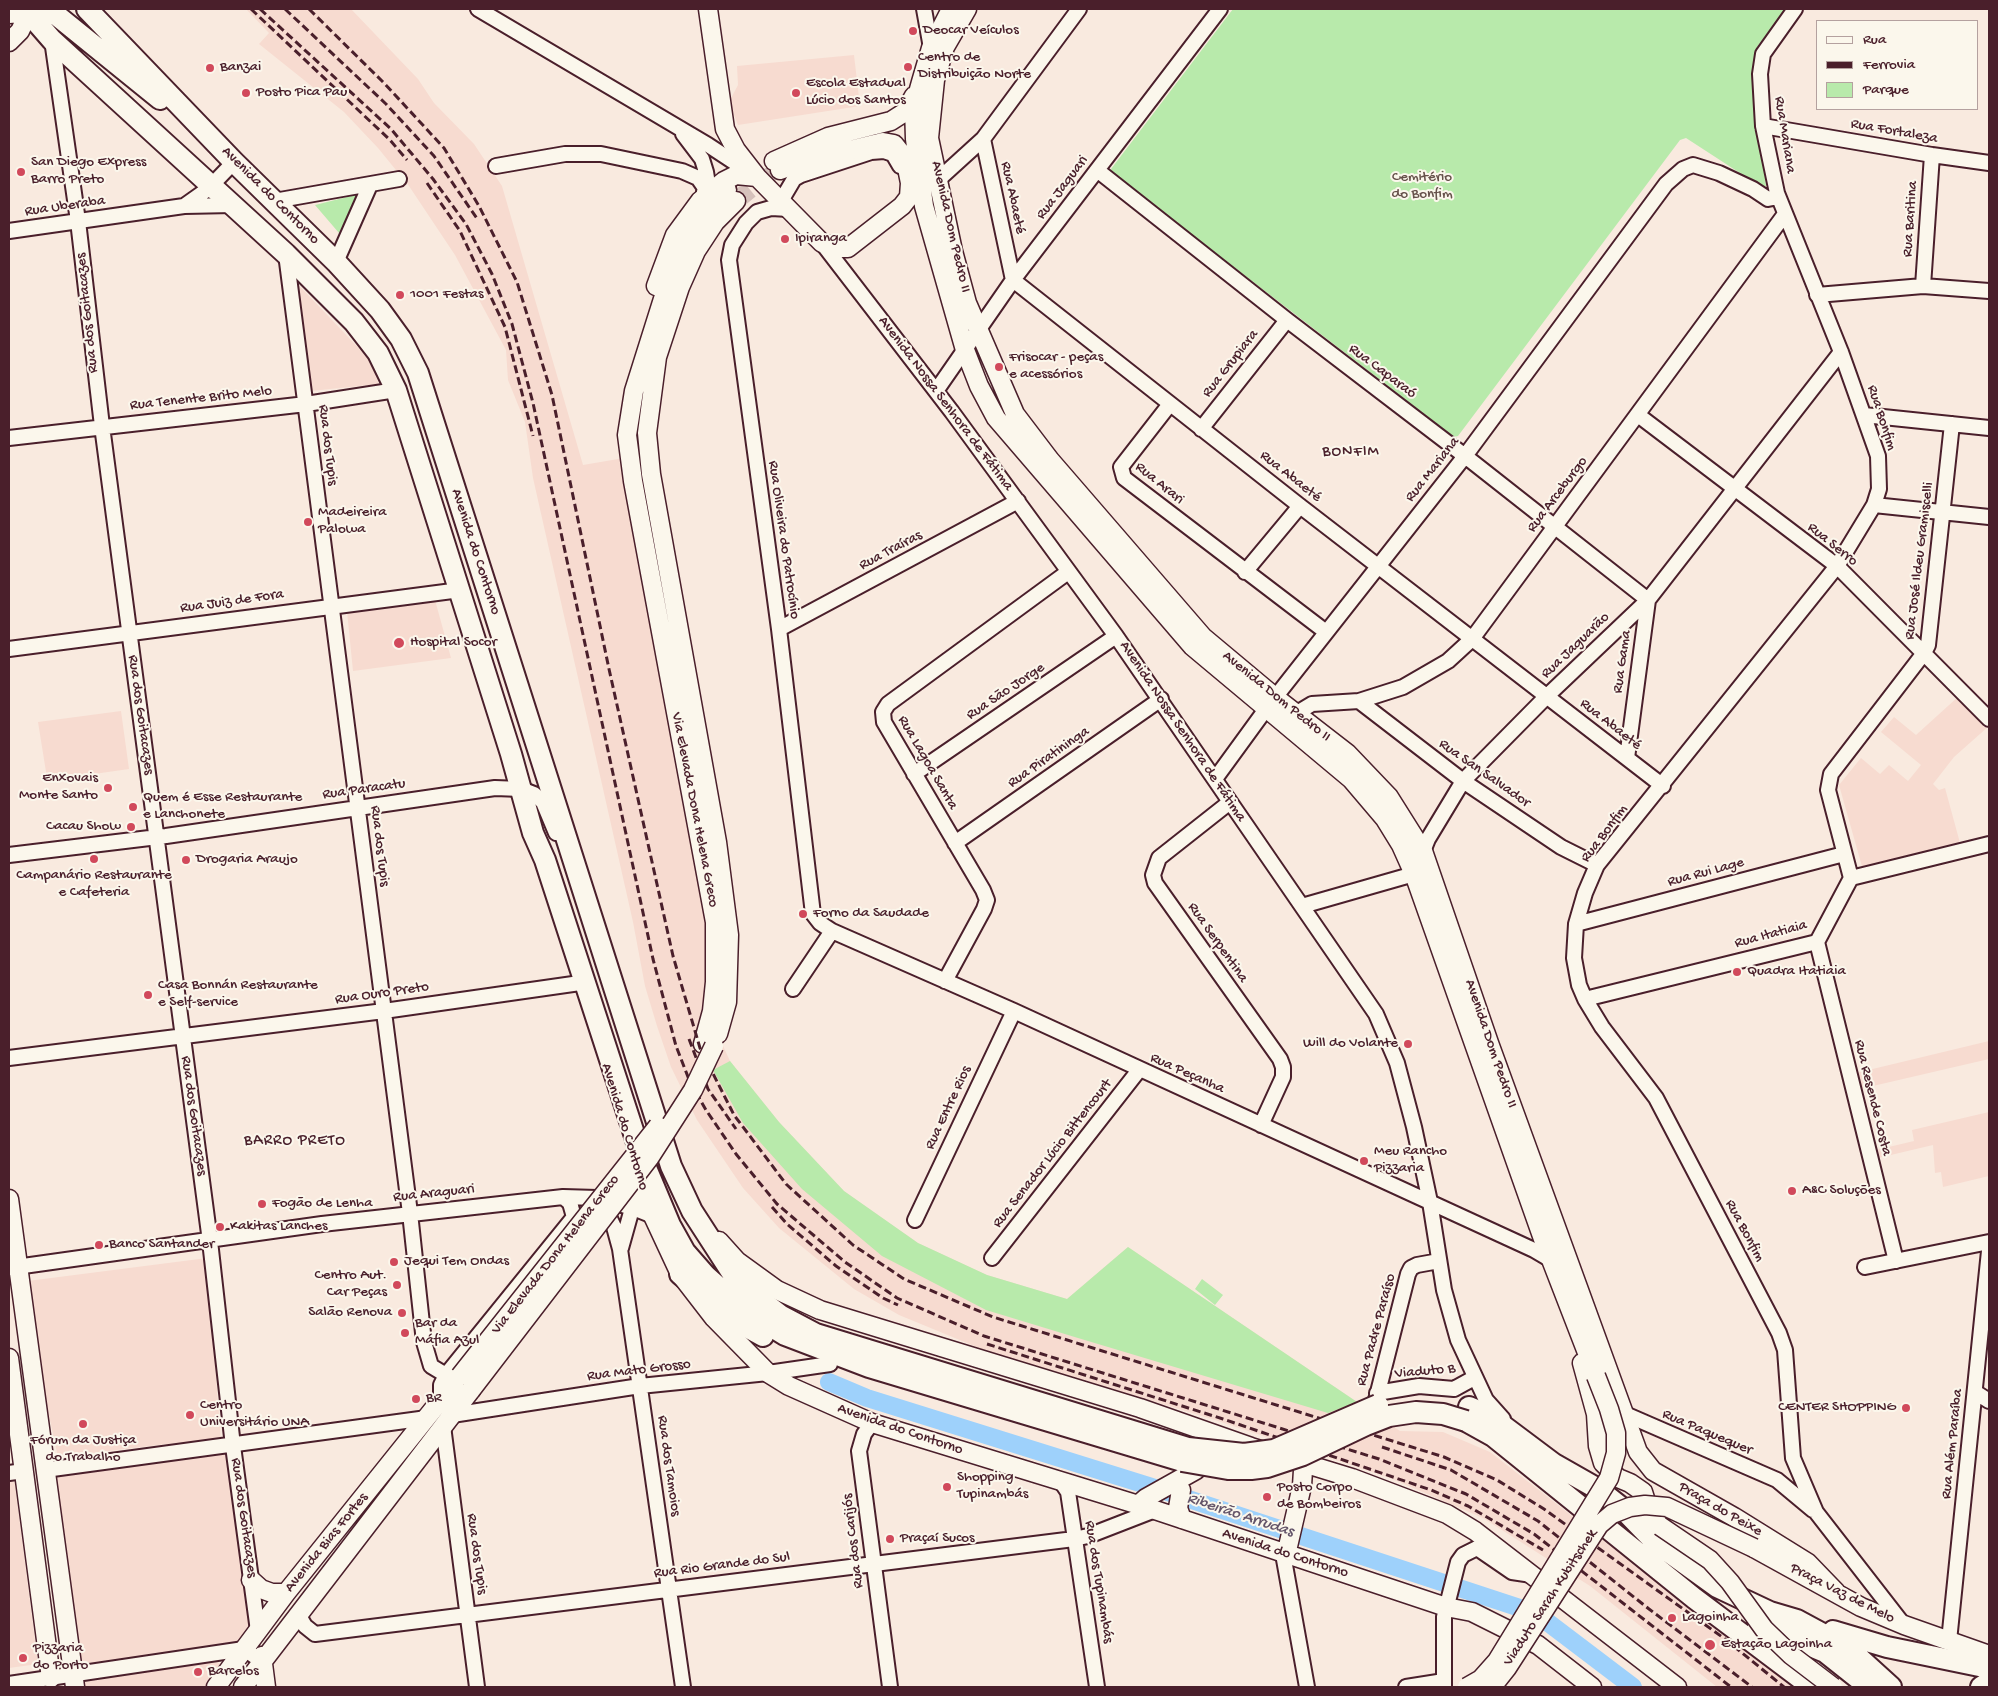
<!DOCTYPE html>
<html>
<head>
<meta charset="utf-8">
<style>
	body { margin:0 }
	#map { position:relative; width:1998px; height:1696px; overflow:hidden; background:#f9eadf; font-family:"Gochi Hand",sans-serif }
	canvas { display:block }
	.frame { position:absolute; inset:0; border:10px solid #4a1f2b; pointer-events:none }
	.legend { position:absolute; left:1816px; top:20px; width:162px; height:90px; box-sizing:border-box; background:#fbf7ec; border:1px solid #b4a19f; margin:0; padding:6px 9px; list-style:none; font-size:15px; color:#4a1f2b }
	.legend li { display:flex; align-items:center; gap:10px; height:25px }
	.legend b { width:25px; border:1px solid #b4a19f }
</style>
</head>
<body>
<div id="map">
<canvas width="1998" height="1696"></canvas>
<div class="frame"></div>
<ul class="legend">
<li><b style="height:6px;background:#fbf7ec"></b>Rua</li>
<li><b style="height:6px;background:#4a1f2b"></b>Ferrovia</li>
<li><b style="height:14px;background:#b8eaab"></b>Parque</li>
</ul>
</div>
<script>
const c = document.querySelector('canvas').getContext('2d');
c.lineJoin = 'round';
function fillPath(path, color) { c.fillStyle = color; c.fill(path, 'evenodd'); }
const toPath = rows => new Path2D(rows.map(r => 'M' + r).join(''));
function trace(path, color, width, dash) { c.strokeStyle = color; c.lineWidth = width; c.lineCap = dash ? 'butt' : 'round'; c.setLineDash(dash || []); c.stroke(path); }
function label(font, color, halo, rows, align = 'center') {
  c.font = font + ' "Gochi Hand",sans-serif'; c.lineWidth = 4; c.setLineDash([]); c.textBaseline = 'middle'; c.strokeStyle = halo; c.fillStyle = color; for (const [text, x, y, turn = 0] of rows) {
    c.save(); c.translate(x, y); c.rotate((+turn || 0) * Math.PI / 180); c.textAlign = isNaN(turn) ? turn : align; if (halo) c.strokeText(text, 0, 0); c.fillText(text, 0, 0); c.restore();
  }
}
const built = toPath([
	[246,9,351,9,418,79,434,103,474,144,502,186,583,465,624,458,705,921,712,981,707,1011,730,1061,779,1122,844,1191,918,1243,987,1275,1067,1299,1128,1247,1400,1431,1443,1432,1490,1452,1792,1687,1717,1687,1590,1586,1483,1518,1390,1478,1212,1419,984,1350,899,1315,854,1289,779,1228,743,1188,697,1120,671,1067,657,1026,645,986,633,922,533,478,525,422,508,380,506,350,455,255,409,186,378,148,344,112,259,44,269,33],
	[854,55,860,106,738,125,729,102,738,85,737,66],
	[291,277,369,359,379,384,311,391],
	[435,600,451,658,353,671,347,611],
	[1959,696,1979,716,1981,725,1987,724,1989,726,1954,757,1933,784,1939,790,1945,788,1960,843,1863,870,1839,785,1861,758,1880,774,1889,765,1908,781,1921,765,1881,732,1894,717,1916,735],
	[121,711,129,769,52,780,47,778,38,722],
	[1989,1041,1989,1059,1860,1089,1856,1073],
	[1989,1112,1989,1176,1943,1187,1941,1172,1935,1173,1933,1145,1878,1158,1876,1150,1914,1141,1912,1130],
	[207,1258,221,1442,167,1449,166,1444,58,1457,20,1282],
	[226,1452,250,1630,238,1642,77,1668,50,1477],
	[14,1477,38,1664,9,1668,9,1478],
	[215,1659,222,1666,205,1687,85,1687,84,1680]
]);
const green = toPath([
	[1233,9,1786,9,1757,47,1752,76,1766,186,1763,188,1686,138,1680,140,1458,436,1454,437,1112,173,1111,169],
	[359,194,339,233,315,205],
	[730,1061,779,1122,844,1191,918,1243,987,1275,1067,1299,1128,1247,1357,1402,1328,1413,1078,1338,986,1310,882,1256,802,1189,743,1123,713,1070],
	[1202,1279,1223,1295,1215,1305,1195,1289]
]);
const river = toPath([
	[829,1382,867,1398,1149,1486,1523,1609,1546,1621,1633,1687]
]);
const majorTunnel = toPath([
	[736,201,759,182,779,171]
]);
const minor = toPath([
	[478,9,708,145,749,172],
	[924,9,931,48],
	[1795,9,1763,54,1760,74,1763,126,1777,193,1841,352,1878,456,1879,489,1874,505,1837,566,1597,865,1585,893,1576,924,1574,958,1579,985,1585,999,1602,1027,1656,1098,1779,1333,1785,1350,1793,1458,1816,1512,1903,1624],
	[52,40,78,221,102,426,210,1241,233,1446,258,1631],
	[1763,126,1932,155,1989,163],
	[683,134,702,159,706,172,707,178,704,192],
	[983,139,1013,280,1300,506,1663,786],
	[496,166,565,154,601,154,682,171,698,178,705,188],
	[1097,170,1287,320,1465,456,1648,600],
	[939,179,983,139,1079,9],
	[274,201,399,179],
	[781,201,794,179,801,175,871,152,884,151,893,154,900,166],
	[184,206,208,189,234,162],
	[789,209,771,208,757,212,746,223,732,245,729,260,779,629,813,914,820,923,832,931,1014,1011,1534,1250,1551,1260],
	[9,231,184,206,233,205],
	[822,243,952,412,1116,636,1376,1014,1397,1063,1414,1127,1430,1202,1444,1290,1458,1340,1486,1400,1503,1419],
	[286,254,410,1213,424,1342,431,1366,446,1375],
	[336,262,370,185],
	[1923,286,1932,155],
	[1817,295,1923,286,1989,291],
	[936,391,1013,280,1220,9],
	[1170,404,1121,467,1124,478,1326,632],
	[1638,415,1837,566,1989,719],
	[1864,415,1989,428],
	[1201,429,1287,320],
	[9,438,306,404,396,390],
	[1874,505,1989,517],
	[1245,572,1300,506],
	[779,629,1018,501],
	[9,649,460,590],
	[1359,701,1463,781,1561,847,1597,865],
	[1297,713,1312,704,1359,701,1403,687,1448,661,1472,639,1785,214],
	[1627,758,1648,600],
	[914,774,1116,636],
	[1215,779,1266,709,1465,456,1666,184,1683,169,1693,165,1719,173,1753,189,1768,199,1773,198,1777,193],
	[1230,802,1159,858,1153,875,1155,883,1280,1059,1283,1067,1283,1077,1261,1125],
	[955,843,1161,699],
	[9,855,166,836,495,788,521,789,534,794,543,802,556,833],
	[1851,878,1828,790,1831,774,1924,653,1928,645,1952,424],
	[1302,906,1414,874,1428,839,1463,781,1547,696,1648,600,1841,352],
	[1576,924,1844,854],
	[1817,942,1896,1261],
	[945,981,984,909,987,900,983,890,884,722,883,712,888,704,1068,572],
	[793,989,832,931],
	[1585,999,1817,942,1851,878,1989,844],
	[9,1058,384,1011,580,983],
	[604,1206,614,1227,620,1249,683,1687],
	[915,1220,1014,1011],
	[621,1248,640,1180],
	[992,1258,1139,1070],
	[1865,1267,1989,1242],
	[9,1268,322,1224,563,1197,597,1198,633,1208,653,1216],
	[1975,1392,1989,1401],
	[1377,1393,1419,1386,1454,1389,1474,1378],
	[441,1400,441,1385,446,1375,574,1217,570,1203,563,1197],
	[1376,1400,1408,1274,1411,1268,1417,1265,1439,1261],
	[1625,1414,1777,1480,1813,1510],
	[452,1415,640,1386,768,1373,830,1364],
	[872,1423,864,1434,859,1451,890,1687],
	[443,1426,477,1687],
	[45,1470,427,1418],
	[9,1473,24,1471],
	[1062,1483,1068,1492,1097,1687],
	[1283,1554,1307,1687],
	[298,1614,305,1626,315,1634,1074,1539,1088,1536,1155,1510],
	[1949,1641,1989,1251],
	[9,1684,244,1649,263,1662],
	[1406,1687,1444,1681],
	[1444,1687,1444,1617,1458,1562,1463,1555,1477,1548,1512,1572,1532,1575]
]);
const major = toPath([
	[708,9,725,129,736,150,757,177,822,243,838,248,848,248,902,206,909,197,910,183,905,158,894,144,883,142,846,151,833,150],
	[951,9,931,48,921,82,914,107,915,139,924,206,965,350,979,386,996,418,1192,646,1351,779,1385,819,1401,845,1414,874,1543,1239,1596,1376],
	[967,9,945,47,935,80,929,138,953,251,967,303,1015,414,1050,460,1203,637,1276,698,1347,753,1389,797,1423,851,1489,1043,1638,1452,1653,1471,1734,1517,1808,1563,1836,1592],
	[9,14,29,12],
	[9,42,20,31,29,12],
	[774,161,828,137,891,121,905,112,914,96],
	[780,170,845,147],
	[656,286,675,235,700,201,724,181,736,175,757,177],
	[718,1034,727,1002,729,935,717,842,651,474,647,433,657,357,680,287,696,251,715,222,736,201],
	[703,1044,712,1011,715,982,715,922,633,481,627,435,634,391,668,283,684,245,703,216,727,190],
	[635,1161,653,1216,680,1274,714,1318,768,1373,789,1386,872,1423,1155,1510,1446,1607,1472,1612,1538,1645,1592,1687],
	[9,1199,75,1687],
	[719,1241,737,1261,777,1290,820,1310,1140,1408,1251,1447,1352,1478,1447,1514,1475,1531,1677,1687],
	[9,1358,51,1678],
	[1582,1363,1596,1414,1598,1446,1603,1463,1618,1478,1630,1483,1643,1492,1649,1511,1660,1526],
	[1181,1490,1178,1508,1182,1519],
	[1138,1505,1146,1498,1196,1470,1201,1451],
	[1754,1548,1861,1607,1904,1625,1989,1655],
	[1286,1555,1302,1486,1303,1470,1300,1461],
	[251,1580,261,1589,272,1593,286,1593],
	[262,1656,266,1687],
	[216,1687,286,1593,460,1376],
	[243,1687,471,1390]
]);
const highway = toPath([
	[25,9,52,40,286,254,354,322,378,353,396,390,511,754,533,833,545,860,642,1158,670,1225,685,1252,706,1276,726,1294,754,1316,785,1335,869,1367,1182,1461],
	[87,9,234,162,336,262,380,310,401,339,418,373,671,1166,692,1211,734,1276,750,1292,780,1315,816,1334,1188,1448],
	[29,12,55,14,160,99],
	[680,1274,734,1320,763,1336],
	[1469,1407,1490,1416,1554,1464,1598,1489,1622,1508,1656,1543,1717,1587,1770,1612,1797,1620,1847,1647,1891,1687],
	[1466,1421,1493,1436,1694,1598,1812,1687],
	[1758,1624,1825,1652,1869,1687],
	[1833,1631,1887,1647,1989,1668],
	[1981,1687,1989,1682]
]);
const rail = toPath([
	[251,9,390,140,407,160],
	[260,9,391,129,433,179,466,224,492,274,512,324,533,403,653,959,676,1046,690,1082,706,1110,736,1154,777,1204,845,1262,897,1298,984,1336,1379,1459,1466,1494,1534,1534,1731,1687],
	[285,9,386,104,434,156,478,220],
	[309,9,384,83,444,148,479,206,517,282,552,395,609,669,673,956,700,1048,734,1115,786,1184,853,1245,904,1279,993,1317,1444,1457,1497,1480,1544,1509,1661,1593,1725,1639,1784,1687],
	[427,183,460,231,505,327,533,436],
	[689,1039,708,1089,736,1129],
	[772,1207,787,1224,836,1266,883,1298,898,1305],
	[987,1344,1223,1419,1431,1490,1468,1506,1543,1550],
	[1382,1447,1451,1470,1538,1521,1649,1609,1752,1687]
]);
const majorBridge = toPath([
	[460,1376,658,1126],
	[471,1390,650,1157,693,1090,714,1046],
	[1660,1526,1710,1560,1730,1582,1764,1629,1791,1655,1833,1687],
	[1467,1687,1481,1679,1497,1661,1609,1478,1616,1453,1616,1433,1609,1409,1596,1376],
	[1492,1687,1507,1668,1599,1525,1612,1514,1630,1507,1645,1505,1667,1507,1754,1548]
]);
const highwayBridge = toPath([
	[1188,1448,1244,1454,1274,1450,1378,1405],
	[1182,1461,1228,1469,1251,1469,1267,1467,1303,1455,1366,1425,1389,1416,1416,1412,1443,1414,1466,1421]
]);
const markers = [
	[913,31,5,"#d1495b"],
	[908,67,5,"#d1495b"],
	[210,68,5,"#d1495b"],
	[246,93,5,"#d1495b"],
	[796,93,5,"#d1495b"],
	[21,172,5,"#d1495b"],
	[785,239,5,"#d1495b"],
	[400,295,5,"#d1495b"],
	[999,367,5,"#d1495b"],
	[308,522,5,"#d1495b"],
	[399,643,6,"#d1495b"],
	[108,788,5,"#d1495b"],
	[133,807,5,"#d1495b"],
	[131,827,5,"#d1495b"],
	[94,859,5,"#d1495b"],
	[186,860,5,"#d1495b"],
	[803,914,5,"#d1495b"],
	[1737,972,5,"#d1495b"],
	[148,995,5,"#d1495b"],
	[1408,1044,5,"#d1495b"],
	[1364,1161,5,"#d1495b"],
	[1792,1191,5,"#d1495b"],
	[262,1204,5,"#d1495b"],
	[220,1227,5,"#d1495b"],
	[99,1245,5,"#d1495b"],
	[394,1262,5,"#d1495b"],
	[397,1285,5,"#d1495b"],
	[402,1313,5,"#d1495b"],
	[405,1333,5,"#d1495b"],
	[416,1399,5,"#d1495b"],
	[1906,1408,5,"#d1495b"],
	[190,1415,5,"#d1495b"],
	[83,1424,5,"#d1495b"],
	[947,1487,5,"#d1495b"],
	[1267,1497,5,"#d1495b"],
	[890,1539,5,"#d1495b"],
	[1672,1618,5,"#d1495b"],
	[1710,1645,6,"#d1495b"],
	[23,1658,5,"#d1495b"],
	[198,1672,5,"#d1495b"]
];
const poiNames = [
	["Deocar Veículos",923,31],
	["Centro de",918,58],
	["Distribuição Norte",918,75],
	["Banzai",220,68],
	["Escola Estadual",806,84],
	["Lúcio dos Santos",806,101],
	["Posto Pica Pau",256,93],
	["San Diego Express",31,163],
	["Barro Preto",31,180],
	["Ipiranga",795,239],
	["1001 Festas",410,295],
	["Frisocar - peças",1009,358],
	["e acessórios",1009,375],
	["Madeireira",318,513],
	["Palowa",318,530],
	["Hospital Socor",410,643],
	["Enxovais",98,779,"right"],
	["Monte Santo",98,796,"right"],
	["Quem é Esse Restaurante",143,798],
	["e Lanchonete",143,815],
	["Cacau Show",121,827,"right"],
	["Drogaria Araujo",196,860],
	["Campanário Restaurante",94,876,"center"],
	["e Cafeteria",94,893,"center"],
	["Forno da Saudade",813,914],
	["Quadra Itatiaia",1747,972],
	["Casa Bonnán Restaurante",158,986],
	["e Self-service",158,1003],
	["Will do Volante",1398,1044,"right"],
	["Meu Rancho",1374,1152],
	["Pizzaria",1374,1169],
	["A&C Soluções",1802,1191],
	["Fogão de Lenha",272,1204],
	["Kakitas Lanches",230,1227],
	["Banco Santander",109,1245],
	["Jequi Tem Ondas",404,1262],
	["Centro Aut.",387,1276,"right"],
	["Car Peças",387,1293,"right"],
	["Salão Renova",392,1313,"right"],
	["Bar da",415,1324],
	["Máfia Azul",415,1341],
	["BR",426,1399],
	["Centro",200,1406],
	["Universitário UNA",200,1423],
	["CENTER SHOPPING",1896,1408,"right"],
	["Fórum da Justiça",83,1441,"center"],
	["do Trabalho",83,1458,"center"],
	["Shopping",957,1478],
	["Tupinambás",957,1495],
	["Posto Corpo",1277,1488],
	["de Bombeiros",1277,1505],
	["Praçaí Sucos",900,1539],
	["Lagoinha",1682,1618],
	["Estação Lagoinha",1721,1645],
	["Pizzaria",33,1649],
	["do Porto",33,1666],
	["Barcelos",208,1672]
];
const streetNames = [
	["Rua Fortaleza",1894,132,10],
	["Rua Mariana",1784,135,81],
	["Rua Jaguari",1063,188,-53],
	["Avenida do Contorno",270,196,45],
	["Rua Abaeté",1012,198,78],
	["Rua Uberaba",65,207,-8],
	["Rua Baritina",1911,219,-86],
	["Avenida Dom Pedro II",950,227,77],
	["Rua dos Goitacazes",88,313,-96],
	["Rua Grupiara",1231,364,-52],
	["Rua Caparaó",1382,372,37],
	["Rua Tenente Brito Melo",201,399,-6],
	["Avenida Nossa Senhora de Fátima",945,404,53],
	["Rua Bonfim",1881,418,72],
	["Rua dos Tupis",327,445,83],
	["Rua Mariana",1433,470,-52],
	["Rua Abaeté",1290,477,38],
	["Rua Arari",1159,484,39],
	["Rua Arceburgo",1558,495,-53],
	["Rua Oliveira do Patrocínio",783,540,82],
	["Rua Serro",1832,545,39],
	["Rua Traíras",891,551,-28],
	["Avenida do Contorno",475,552,72],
	["Rua José Ildeu Gramiscelli",1920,561,-83],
	["Rua Juiz de Fora",232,602,-8],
	["Rua Jaguarão",1576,646,-44],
	["Rua Gama",1623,662,-82],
	["Rua São Jorge",1006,692,-34],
	["Avenida Dom Pedro II",1276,697,39],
	["Rua dos Goitacazes",140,715,82],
	["Rua Abaeté",1610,725,38],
	["Avenida Nossa Senhora de Fátima",1182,732,56],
	["Rua Piratininga",1049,758,-35],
	["Rua Lagoa Santa",927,763,60],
	["Rua San Salvador",1484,774,35],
	["Rua Paracatu",364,790,-8],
	["Via Elevada Dona Helena Greco",694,810,79],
	["Rua Bonfim",1605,834,-53],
	["Rua dos Tupis",379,846,83],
	["Rua Rui Lage",1706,873,-15],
	["Rua Itatiaia",1771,935,-15],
	["Rua Serpentina",1217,943,55],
	["Rua Ouro Preto",382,994,-8],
	["Avenida Dom Pedro II",1490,1044,71],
	["Rua Peçanha",1187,1074,24],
	["Rua Resende Costa",1872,1098,76],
	["Rua Entre Rios",949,1108,-65],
	["Rua dos Goitacazes",193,1116,82],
	["Avenida do Contorno",624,1127,73],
	["Rua Senador Lúcio Bittencourt",1053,1154,-52],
	["Rua Araguari",434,1194,-6],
	["Rua Bonfim",1744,1231,62],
	["Via Elevada Dona Helena Greco",556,1255,-52],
	["Rua Padre Paraíso",1377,1330,-75],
	["Rua Mato Grosso",639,1371,-7],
	["Viaduto B",1425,1372,-5],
	["Avenida do Contorno",900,1430,19],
	["Rua Paquequer",1707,1433,23],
	["Rua Além Paraíba",1953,1444,-84],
	["Rua dos Tamoios",668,1466,82],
	["Praça do Peixe",1720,1510,30],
	["Rua dos Goitacazes",243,1518,82],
	["Rua dos Carijós",854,1541,-97],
	["Avenida Bias Fortes",327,1543,-51],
	["Rua dos Tupis",476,1554,82],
	["Avenida do Contorno",1285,1554,18],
	["Rua Rio Grande do Sul",722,1566,-7],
	["Rua dos Tupinambás",1098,1582,81],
	["Praça Vaz de Melo",1842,1594,27],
	["Viaduto Sarah Kubitschek",1551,1598,-57]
];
const parkNames = [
	["Cemitério",1422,178],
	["do Bonfim",1422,195]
];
const neighbourhoodNames = [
	["BONFIM",1351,453],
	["BARRO PRETO",295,1142]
];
const waterNames = [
	["Ribeirão Arrudas",1240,1516,18]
];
fillPath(built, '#f7dbd0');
fillPath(green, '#b8eaab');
trace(river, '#9ed1fb', 18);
trace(majorTunnel, '#d6c1bb', 18, [18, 9]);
trace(minor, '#4a1f2b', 18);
trace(major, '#4a1f2b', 21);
trace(highway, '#4a1f2b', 24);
trace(minor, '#fbf7ec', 14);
trace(major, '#fbf7ec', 18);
trace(highway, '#fbf7ec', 20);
trace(rail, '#4a1f2b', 3, [8, 4]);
trace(majorBridge, '#4a1f2b', 21, []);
trace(highwayBridge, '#4a1f2b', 24, []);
trace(majorBridge, '#fbf7ec', 18);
trace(highwayBridge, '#fbf7ec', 20);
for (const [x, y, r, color] of markers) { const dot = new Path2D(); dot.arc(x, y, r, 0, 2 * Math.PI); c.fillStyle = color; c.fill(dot); trace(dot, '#fbf7ec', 2); }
label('15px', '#4a1f2b', '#fbf7ec', poiNames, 'left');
label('15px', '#4a1f2b', '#fbf7ec', streetNames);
label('15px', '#66524b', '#fbf7ec', parkNames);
c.letterSpacing = '1px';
label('16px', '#4a1f2b', '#fbf7ec', neighbourhoodNames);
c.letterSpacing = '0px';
label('italic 16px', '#635469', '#fbf7ec', waterNames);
</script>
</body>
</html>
